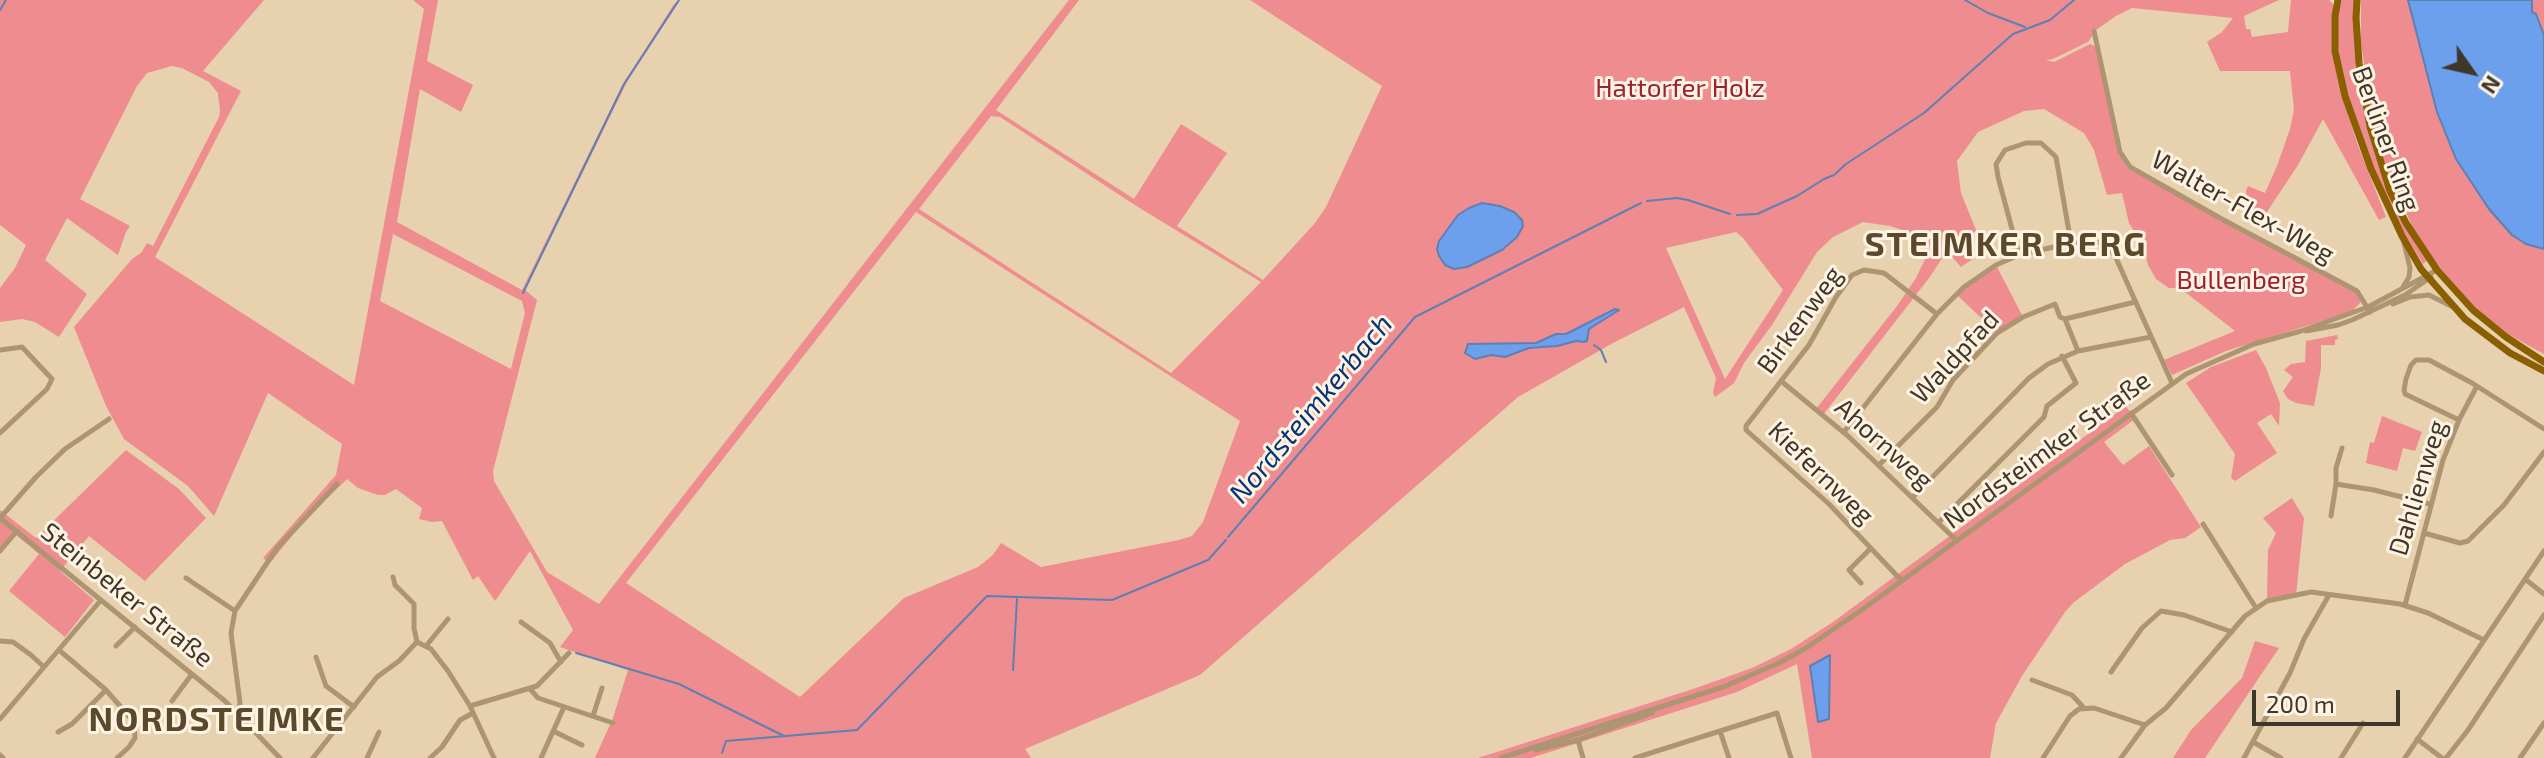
<!DOCTYPE html>
<html>
<head>
<meta charset="utf-8">
<style>
	body { margin:0 }
	#map { position:relative; width:2544px; height:758px; overflow:hidden; background:#e7d1af; font-family:"Exo 2",sans-serif }
	canvas { display:block }
	.north { position:absolute; left:2432px; top:32px; width:80px; height:80px; -webkit-text-stroke:6px #fff4e3; paint-order:stroke; rotate:124deg; font-size:22px; font-weight:700; line-height:32px; text-align:center; color:#3f3729 }
	.north::after { content:''; display:block; margin:auto; width:28px; height:36px; background:#3f3729; clip-path:polygon(50% 0,100% 100%,50% 72%,0 100%) }
	.scale { position:absolute; left:2252px; top:690px; width:148px; height:36px; box-sizing:border-box; border:4px solid #3f3729; border-top:0; padding-left:10px; font-size:24px; line-height:28px; white-space:nowrap; color:#3f3729; -webkit-text-stroke:6px #fff4e3; paint-order:stroke }
</style>
</head>
<body>
<div id="map">
<canvas width="2544" height="758"></canvas>
<div class="north">N</div>
<div class="scale">200 m</div>
</div>
<script>
const c = document.querySelector('canvas').getContext('2d');
c.lineJoin = 'round';
function fillPath(path, color) { c.fillStyle = color; c.fill(path, 'evenodd'); }
const toPath = rows => new Path2D(rows.map(r => 'M' + r).join(''));
function trace(path, color, width, dash) { c.strokeStyle = color; c.lineWidth = width; c.lineCap = dash ? 'butt' : 'round'; c.setLineDash(dash || []); c.stroke(path); }
function label(font, color, halo, rows, align = 'center') {
  c.font = font + ' "Exo 2",sans-serif'; c.lineWidth = 6; c.setLineDash([]); c.textBaseline = 'middle'; c.strokeStyle = halo; c.fillStyle = color; for (const [text, x, y, turn = 0] of rows) {
    c.save(); c.translate(x, y); c.rotate((+turn || 0) * Math.PI / 180); c.textAlign = isNaN(turn) ? turn : align; if (halo) c.strokeText(text, 0, 0); c.fillText(text, 0, 0); c.restore();
  }
}
const green = toPath([
	[0,0,264,0,203,71,241,91,155,257,354,385,424,9,413,0,438,0,427,61,473,85,461,112,420,89,397,222,522,290,622,86,674,4,680,0,627,82,525,290,537,300,493,471,494,481,547,572,599,604,1069,0,1079,0,996,110,1134,199,1181,124,1227,153,1177,226,1263,280,1315,223,1326,207,1382,86,1250,0,2279,0,2244,16,2246,29,2250,29,2252,37,2288,32,2291,0,2329,0,2334,5,2332,42,2340,88,2357,143,2386,217,2379,220,2323,119,2298,165,2257,227,2247,208,2246,191,2248,186,2265,193,2277,166,2290,129,2294,110,2290,71,2220,71,2207,42,2222,32,2233,18,2132,8,2116,16,2096,30,2088,42,2053,59,2046,60,2054,62,2090,44,2097,47,2118,153,2128,169,2339,281,2356,293,2361,302,2351,312,2226,351,2172,375,2164,360,2235,331,2180,288,2169,288,2156,279,2148,265,2143,246,2129,223,2122,193,2107,195,2094,150,2084,133,2044,109,2024,111,1978,132,1957,161,1961,193,1976,230,1968,243,1974,258,1961,267,1947,251,1929,278,1823,415,1816,409,1897,306,1916,278,1931,247,1908,232,1890,226,1863,222,1833,237,1817,252,1772,325,1744,363,1734,383,1715,397,1713,393,1716,378,1684,307,1613,343,1518,397,1200,675,1025,749,1031,758,595,758,613,718,628,670,560,647,573,630,530,551,495,601,478,576,473,580,442,521,432,522,419,519,422,508,396,489,385,495,378,495,358,488,347,479,304,521,270,563,263,558,336,475,342,444,268,393,214,516,188,486,124,439,106,406,74,327,132,259,141,253,147,243,153,246,219,117,220,111,218,93,209,82,182,68,172,66,147,73,137,86,80,199,130,226,126,232,118,255,67,218,45,260,87,294,59,337,35,322,22,319,0,322,0,288,15,268,26,245,0,225],
	[991,116,1000,117,1138,207,1261,282,1171,373,919,209],
	[916,212,1240,421,1203,522,1192,536,1179,540,1041,567,1001,543,993,555,978,567,904,598,800,697,626,583],
	[1736,232,1743,238,1783,290,1725,379,1666,248],
	[393,234,522,301,525,313,511,369,380,301],
	[2342,0,2354,0,2358,82,2367,128,2378,164,2388,192,2427,261,2423,264,2401,228,2376,176,2345,87,2337,42,2338,14],
	[2361,0,2544,0,2544,354,2504,332,2465,299,2433,260,2412,226,2382,157,2372,119,2361,43],
	[1996,265,2023,317,1997,333,1956,294],
	[2337,335,2338,339,2335,340,2335,345,2321,345,2321,368,2314,406,2296,403,2288,399,2283,391,2293,377,2284,370,2291,364,2305,362,2306,341],
	[2256,350,2266,368,2280,403,2279,426,2271,414,2257,423,2277,453,2235,481,2231,478,2235,454,2186,383,2211,367],
	[2126,406,2135,419,2104,442,2123,465,2149,446,2201,527,2185,538,2170,540,2125,564,2073,603,2065,612,2022,676,1996,723,1990,758,1812,758,1797,664,1737,692,1531,758,1478,758,1693,689,1752,668,1791,649,1833,622],
	[2382,416,2422,432,2415,451,2403,448,2397,471,2366,463,2370,442,2374,443],
	[126,450,179,489,206,518,145,581,89,536,60,571,94,600,65,637,9,591,39,554,16,535,0,554,0,510,36,538],
	[2292,498,2304,518,2296,595,2267,601,2268,550,2276,533,2263,518],
	[2255,641,2279,648,2205,758,2173,758,2191,730,2242,678]
]);
const water = toPath([
	[2408,0,2532,0,2532,12,2536,14,2544,35,2544,249,2526,244,2512,235,2489,209,2456,159,2437,112,2408,0],
	[1482,203,1500,206,1514,212,1522,220,1523,226,1517,237,1502,250,1467,267,1454,269,1445,265,1439,256,1437,249,1439,241,1458,215,1469,208,1482,203],
	[1615,309,1619,310,1589,329,1587,341,1584,342,1576,341,1557,346,1529,348,1505,357,1491,355,1475,359,1465,353,1468,344,1536,343,1556,334,1566,334,1615,309],
	[1830,655,1829,719,1818,722,1810,666,1830,655]
]);
const stream = toPath([
	[1965,0,1988,13,2025,27],
	[0,10,6,0],
	[1647,201,1677,198,1688,200,1730,214],
	[1737,215,1757,214,1797,196,1824,179,1834,175,1846,164,1924,113,2013,34,2050,20,2074,0],
	[523,293,624,84,679,0],
	[1594,345,1601,350,1606,362],
	[1228,537,1415,317,1641,203],
	[576,653,679,684,784,736],
	[1013,670,1017,599],
	[722,753,726,741,857,730,987,596,1112,600,1208,560,1226,540]
]);
const minor = toPath([
	[2094,31,2120,152,2130,167,2220,218,2357,291,2370,312],
	[2019,255,1998,177,1996,164,2005,150,2026,143,2041,143,2056,157,2071,243],
	[2403,287,2409,277,2410,268,2404,243],
	[2393,304,2410,297,2429,295,2451,306],
	[2065,319,2135,302],
	[2306,331,2338,325,2352,320,2405,295,2431,277],
	[0,350,22,347,52,379,47,389,0,433],
	[1781,381,1848,436,1957,541],
	[2131,413,2172,475],
	[2459,420,2405,394,2404,390,2406,379,2411,365,2416,360,2429,360,2472,383,2544,429],
	[1844,432,1937,314,1964,287,1996,265,2019,255,2071,243,2100,242,2110,249,2116,258,2172,383],
	[1879,465,1937,407,1953,380,1997,333,2023,317,2055,304,2060,317,2065,319,2078,351],
	[2336,484,2374,490,2430,504],
	[1913,497,2029,378,2048,364,2078,351,2151,337],
	[2331,516,2336,484,2336,468,2342,448],
	[0,518,225,701,280,758],
	[0,518,36,477,65,449,109,419],
	[1939,522,2044,417,2047,406,2076,383,2062,356],
	[2203,524,2256,608],
	[2424,533,2460,543,2468,541,2504,505,2544,452],
	[0,551,17,531],
	[393,577,395,585,414,604,414,628,417,642],
	[186,578,235,611],
	[2525,579,2544,594],
	[1901,580,1829,504,1746,430,1746,426,1809,345,1836,297,1852,275,1864,270,1884,273,1937,314],
	[1861,583,1849,570,1870,549],
	[2405,605,2443,460,2459,420,2477,386],
	[521,622,550,643,561,662],
	[0,641,13,642,31,655,44,667],
	[417,642,431,649,448,671,470,706,494,758],
	[116,646,135,627],
	[426,646,448,619],
	[59,650,106,690,134,722,135,738,129,747,117,758],
	[316,657,326,686,354,707],
	[2111,672,2142,628,2161,611,2184,615,2232,632],
	[2032,680,2072,695,2084,708],
	[530,689,538,698,613,723],
	[172,701,192,674],
	[470,706,537,686,569,653],
	[238,712,240,703,231,633,235,611,277,548,337,484],
	[593,716,602,688],
	[0,719,101,600],
	[553,731,582,745],
	[1720,731,1729,758],
	[58,732,72,724,106,690],
	[2417,739,2442,758],
	[1578,740,1583,758],
	[2253,742,2281,758],
	[1536,750,1578,740,1652,713],
	[0,755,3,758],
	[313,758,377,677,399,661,417,642],
	[367,758,379,732],
	[430,758,442,747,460,720,473,713],
	[541,758,564,707],
	[1501,758,1723,687,1779,663,1806,648,1863,609,2186,374,2254,344,2301,331,2368,307,2437,270],
	[1635,758,1777,713,1791,758],
	[2043,758,2070,716,2079,709,2094,708,2145,725],
	[2121,758,2145,725,2166,708,2245,616,2267,601,2311,592,2400,604,2428,613,2484,640],
	[2244,758,2290,673,2304,639,2329,595],
	[2341,758,2363,723],
	[2405,758,2544,551],
	[2446,758,2468,730,2544,615],
	[2520,758,2544,723]
]);
const major = toPath([
	[2338,0,2335,16,2335,51,2345,96,2371,169,2402,236,2421,269,2465,319,2510,353,2544,371],
	[2357,0,2356,18,2359,63,2370,127,2390,191,2406,223,2437,270,2473,310,2506,337,2544,362]
]);
const parkNames = [
	["Hattorfer Holz",1680,88],
	["Bullenberg",2241,280]
];
const streetNames = [
	["Berliner Ring",2386,139,70],
	["Walter-Flex-Weg",2243,207,29],
	["Birkenweg",1800,320,-54],
	["Waldpfad",1955,357,-47],
	["Ahornweg",1884,444,42],
	["Nordsteimker Straße",2047,450,-36],
	["Kiefernweg",1821,473,44],
	["Dahlienweg",2418,488,-73],
	["Steinbeker Straße",127,595,39]
];
const waterNames = [
	["Nordsteimkerbach",1311,409,-50]
];
const districtNames = [
	["STEIMKER BERG",2006,245],
	["NORDSTEIMKE",217,720]
];
fillPath(green, '#ef8c8f');
fillPath(water, '#6c9fec');
trace(water, '#5e80b2', 2);
trace(stream, '#5e80b2', 2);
trace(minor, '#ad9571', 5);
trace(major, '#895f00', 7);
label('26px', '#9b2133', '#fff4e3', parkNames);
label('26px', '#3f3729', '#fff4e3', streetNames);
label('italic 28px', '#043579', '#fff4e3', waterNames);
c.letterSpacing = '2px';
label('bold 34px', '#5c492b', '#fff4e3', districtNames);
c.letterSpacing = '0px';
</script>
</body>
</html>
